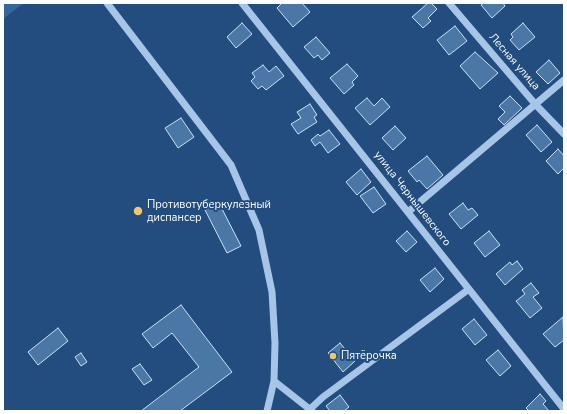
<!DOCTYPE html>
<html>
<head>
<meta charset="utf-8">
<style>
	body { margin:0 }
	#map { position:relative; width:567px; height:414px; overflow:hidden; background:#224d7e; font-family:"Nunito Sans",sans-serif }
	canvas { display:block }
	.frame { position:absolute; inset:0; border:4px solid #fff; pointer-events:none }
</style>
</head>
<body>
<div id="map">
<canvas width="567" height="414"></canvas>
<div class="frame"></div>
</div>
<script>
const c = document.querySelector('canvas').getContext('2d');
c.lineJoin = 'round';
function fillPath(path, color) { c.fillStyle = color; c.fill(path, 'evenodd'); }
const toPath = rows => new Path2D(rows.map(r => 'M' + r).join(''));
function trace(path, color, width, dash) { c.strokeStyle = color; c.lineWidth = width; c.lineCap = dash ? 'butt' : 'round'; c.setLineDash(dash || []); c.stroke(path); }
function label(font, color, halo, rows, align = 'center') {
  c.font = font + ' "Nunito Sans",sans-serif'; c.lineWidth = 4; c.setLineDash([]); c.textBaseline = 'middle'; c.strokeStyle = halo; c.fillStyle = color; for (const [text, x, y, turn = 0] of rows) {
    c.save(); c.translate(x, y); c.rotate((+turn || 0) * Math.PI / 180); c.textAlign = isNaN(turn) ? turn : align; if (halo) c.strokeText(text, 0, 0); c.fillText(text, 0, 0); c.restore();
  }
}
const green = toPath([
	[3,3,24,3,3,19]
]);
const building = toPath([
	[282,3,302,3,310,12,293,27,277,8,282,3],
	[428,3,431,3,437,9,428,18,431,21,423,28,412,17,428,3],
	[484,3,503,3,505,6,492,18,481,5,484,3],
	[242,23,252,34,236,48,227,37,242,23],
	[523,23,535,37,519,50,510,40,513,37,511,34,523,23],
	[455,26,467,41,449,55,437,40,455,26],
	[316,37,330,53,322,60,318,55,314,58,304,47,316,37],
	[475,52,498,73,480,89,460,66,475,52],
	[549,60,560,73,548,84,536,72,549,60],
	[347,64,358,76,352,82,354,85,344,94,330,78,347,64],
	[263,65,269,72,276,66,284,76,266,90,262,86,258,89,251,81,255,77,252,73,263,65],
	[510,96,522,108,504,125,498,119,505,112,499,106,510,96],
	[367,98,374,106,382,98,390,107,370,125,355,108,367,98],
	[310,104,317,115,314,117,317,122,298,134,291,124,301,118,297,112,310,104],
	[181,118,194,137,178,148,165,128,181,118],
	[537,125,552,142,541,152,526,135,537,125],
	[395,126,406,138,393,150,382,138,395,126],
	[329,130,340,144,328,153,320,142,315,146,311,140,318,134,320,136,329,130],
	[558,149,564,156,564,168,558,174,546,161,558,149],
	[427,156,443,175,427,189,419,180,417,182,408,171,427,156],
	[361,169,371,182,357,195,346,182,361,169],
	[374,187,386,204,373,213,360,196,374,187],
	[219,203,241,246,227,253,205,210,219,203],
	[463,203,468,210,472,208,478,215,461,229,449,214,463,203],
	[407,231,417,242,406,252,396,241,407,231],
	[489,231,500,245,485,257,474,243,489,231],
	[517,261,523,269,505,285,496,274,510,262,512,265,517,261],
	[435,268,444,279,430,292,420,280,435,268],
	[531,283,539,293,533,297,542,308,530,318,516,301,525,294,522,290,531,283],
	[181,305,232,372,180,411,141,411,199,367,172,333,153,348,142,334,181,305],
	[563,317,564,340,555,347,543,334,563,317],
	[474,319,487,335,475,345,462,329,474,319],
	[58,328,68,341,38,365,28,352,58,328],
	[340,343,355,361,343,372,328,353,340,343],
	[498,350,511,366,500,376,486,360,498,350],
	[81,353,87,362,81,366,75,357,81,353],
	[140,364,152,380,144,385,132,369,140,364],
	[540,394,546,401,543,404,549,411,529,411,526,408,540,394],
	[340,395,349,407,344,411,330,411,326,406,340,395]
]);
const minor = toPath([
	[107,3,231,165,259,230,272,292,275,343,274,381,267,411],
	[242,3,564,409],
	[449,3,536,105,564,134],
	[408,212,564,80],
	[274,381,312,411],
	[308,411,323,397,469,289]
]);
const markers = [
	[138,211,5,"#f2c66a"],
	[333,356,4,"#f2c66a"]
];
const streetNames = [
	["Лесная улица",514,62,49],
	["улица Чернышевского",412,199,52]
];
const poiNames = [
	["Противотуберкулезный",147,205],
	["диспансер",147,218],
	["Пятёрочка",341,356]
];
fillPath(green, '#36679b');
fillPath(building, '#4b77a7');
trace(building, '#cadff5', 1);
trace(minor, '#a7c5e6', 7);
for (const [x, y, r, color] of markers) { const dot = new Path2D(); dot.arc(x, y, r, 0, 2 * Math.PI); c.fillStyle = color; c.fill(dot); trace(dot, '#224d7e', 1.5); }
label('11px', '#fff', '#224d7e', streetNames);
label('11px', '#fff', '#224d7e', poiNames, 'left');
</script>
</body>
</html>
